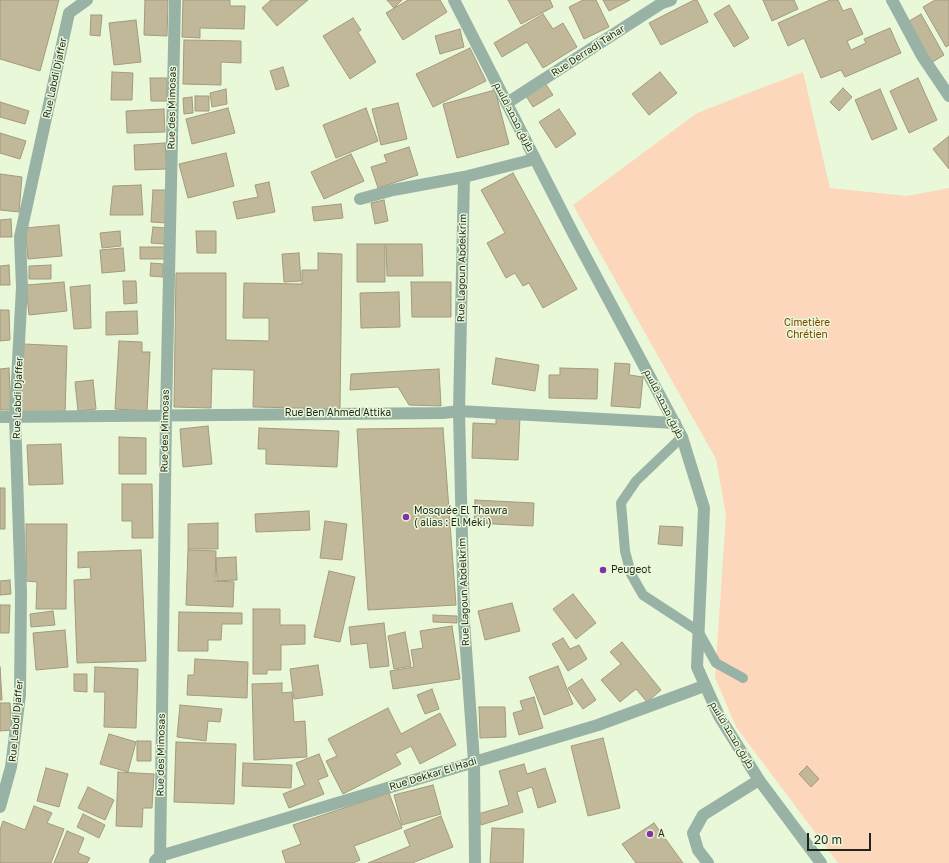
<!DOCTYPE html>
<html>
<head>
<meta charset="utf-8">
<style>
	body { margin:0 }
	#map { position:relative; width:949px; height:863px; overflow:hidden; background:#e9f8d9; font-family:"Golos Text",sans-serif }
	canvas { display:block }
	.scale { position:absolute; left:807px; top:833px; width:64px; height:18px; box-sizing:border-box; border:2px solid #1f251a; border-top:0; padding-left:5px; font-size:12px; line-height:14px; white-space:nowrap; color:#1f251a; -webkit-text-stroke:3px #e9f8d9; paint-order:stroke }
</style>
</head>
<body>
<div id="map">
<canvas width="949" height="863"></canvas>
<div class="scale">20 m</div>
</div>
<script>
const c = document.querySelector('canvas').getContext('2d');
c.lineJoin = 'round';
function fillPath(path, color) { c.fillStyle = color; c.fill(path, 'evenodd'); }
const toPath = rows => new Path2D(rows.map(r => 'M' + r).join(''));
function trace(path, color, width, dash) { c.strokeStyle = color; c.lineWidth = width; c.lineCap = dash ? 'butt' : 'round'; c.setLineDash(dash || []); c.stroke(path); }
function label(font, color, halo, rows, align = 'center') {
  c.font = font + ' "Golos Text",Cairo,sans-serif'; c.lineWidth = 3; c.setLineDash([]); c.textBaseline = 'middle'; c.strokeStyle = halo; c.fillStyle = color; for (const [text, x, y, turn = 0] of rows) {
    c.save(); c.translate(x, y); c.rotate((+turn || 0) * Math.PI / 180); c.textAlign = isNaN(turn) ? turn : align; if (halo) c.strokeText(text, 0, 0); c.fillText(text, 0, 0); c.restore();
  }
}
const green = toPath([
	[803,72,830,188,907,196,949,188,949,863,838,863,736,727,715,677,726,515,716,459,573,205,697,113]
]);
const building = toPath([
	[0,0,59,0,40,71,0,59,0,0],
	[145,0,168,0,167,36,144,35,145,0],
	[183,0,230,0,230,6,245,6,244,29,200,28,200,38,182,37,183,0],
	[271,0,308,0,277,26,262,8,271,0],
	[387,0,402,0,394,8,387,0],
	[408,0,440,0,447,12,403,40,386,13,408,0],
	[508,0,550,0,553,7,521,24,508,0],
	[583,0,596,0,609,27,584,39,569,7,583,0],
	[603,0,630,0,609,11,603,0],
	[694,0,697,0,708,22,661,45,649,23,694,0],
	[763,0,794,0,798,9,772,21,763,0],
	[830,0,838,0,843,11,851,8,863,34,847,41,851,50,866,43,864,39,890,28,901,53,845,77,841,70,821,78,804,38,788,46,778,23,830,0],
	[935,0,949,0,949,45,946,47,923,7,935,0],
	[729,5,749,38,734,47,714,14,729,5],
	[543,14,553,29,563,23,577,47,543,68,527,42,502,57,494,43,543,14],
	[921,14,944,55,929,64,906,23,921,14],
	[91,15,102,15,100,36,90,35,91,15],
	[353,18,361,30,358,32,376,62,350,79,323,36,353,18],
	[136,20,141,62,114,65,109,23,136,20],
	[460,29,464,47,440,54,435,36,460,29],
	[184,40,241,41,241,63,221,62,221,85,183,84,184,40],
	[470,48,486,81,433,107,416,74,470,48],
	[283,67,289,86,276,90,270,71,283,67],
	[112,72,133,73,132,100,111,100,112,72],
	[660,72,677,93,649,115,632,94,660,72],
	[150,78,167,78,167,101,151,101,150,78],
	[918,78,937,120,909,133,890,91,918,78],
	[545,83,553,95,533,107,526,96,545,83],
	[843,88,852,97,839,111,830,102,843,88],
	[226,89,227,104,212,107,210,93,226,89],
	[880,89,897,129,872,140,855,100,880,89],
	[495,90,509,144,457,158,443,104,495,90],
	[195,96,209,96,209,111,195,111,195,96],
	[192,97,193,113,184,114,183,98,192,97],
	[0,102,29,111,25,124,0,117,0,102],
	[398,103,407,139,381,145,372,109,398,103],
	[228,108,235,133,192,144,186,119,228,108],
	[366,108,378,141,336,158,323,125,366,108],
	[164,109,165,132,127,133,126,111,164,109],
	[559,109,576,134,556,148,539,122,559,109],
	[0,133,26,141,20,159,0,153,0,133],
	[949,136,949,169,933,149,949,136],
	[165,143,167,169,135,170,134,145,165,143],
	[409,147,418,175,378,188,371,167,387,162,384,155,409,147],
	[226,153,234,186,188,198,179,164,226,153],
	[351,154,364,181,324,199,311,172,351,154],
	[513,173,577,289,543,308,529,283,523,286,515,273,506,278,487,243,505,233,481,190,513,173],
	[0,174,22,177,19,212,0,210,0,174],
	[269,182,275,212,237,219,233,202,258,197,255,185,269,182],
	[141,185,143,215,110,215,113,186,141,185],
	[153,190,168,190,167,223,151,222,153,190],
	[384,200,388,221,375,224,371,203,384,200],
	[341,204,343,218,314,221,312,207,341,204],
	[11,219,12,237,0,237,0,220,11,219],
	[59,225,62,256,28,259,25,228,59,225],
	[153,227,166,228,164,244,151,243,153,227],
	[120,231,121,246,102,248,100,233,120,231],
	[196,231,216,231,216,253,197,253,196,231],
	[357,244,385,244,385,282,357,282,357,244],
	[386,244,422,244,423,276,387,276,386,244],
	[140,247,165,247,165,259,140,259,140,247],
	[123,248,125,271,102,273,100,250,123,248],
	[299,253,301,281,284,282,282,254,299,253],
	[318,253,342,254,340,409,253,407,254,370,212,369,211,408,174,407,176,273,226,273,226,340,269,341,269,318,243,318,244,283,302,284,302,270,318,270,318,253],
	[151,263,163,264,163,277,150,276,151,263],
	[9,265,10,285,0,285,0,266,9,265],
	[51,265,51,279,29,279,29,266,51,265],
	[123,281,136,281,137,303,124,304,123,281],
	[64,282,67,311,29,315,26,285,64,282],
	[411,282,451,282,451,317,412,317,411,282],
	[90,285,91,328,74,329,70,287,90,285],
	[399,292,400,327,361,328,360,293,399,292],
	[0,310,9,310,10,340,0,341,0,310],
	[137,311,138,334,106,335,106,312,137,311],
	[119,341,142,342,142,352,150,352,147,411,115,409,119,341],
	[23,344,67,346,65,414,21,412,23,344],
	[496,358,539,365,535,391,492,384,496,358],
	[615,363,630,364,629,375,643,377,640,408,611,406,615,363],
	[9,368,11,410,0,410,0,369,9,368],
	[560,368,598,369,597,399,549,398,549,375,560,375,560,368],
	[439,369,441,406,409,405,398,387,350,390,351,374,439,369],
	[93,380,96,409,78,411,75,382,93,380],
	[496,416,520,417,518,460,472,458,473,423,496,424,496,416],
	[208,426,212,464,183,467,180,429,208,426],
	[259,428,339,431,337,467,266,464,266,449,258,449,259,428],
	[443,428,456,605,368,610,357,429,443,428],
	[119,437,146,438,146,474,119,474,119,437],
	[61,444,63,484,29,485,27,445,61,444],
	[122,484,152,484,153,538,132,538,132,521,122,521,122,484],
	[0,488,5,488,5,529,0,529,0,488],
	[475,500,534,503,533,526,474,523,475,500],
	[309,511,310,530,256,532,255,514,309,511],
	[325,521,347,524,342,560,320,558,325,521],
	[218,523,218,549,188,549,188,524,218,523],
	[26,524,67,524,66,609,36,609,37,582,26,581,26,524],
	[660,526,683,527,682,546,658,544,660,526],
	[141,550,146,661,77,663,74,580,91,579,90,567,78,568,78,552,141,550],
	[188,550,216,551,215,581,234,582,233,607,186,605,188,550],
	[236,557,237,580,217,581,216,558,236,557],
	[329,571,355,577,340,642,314,637,329,571],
	[10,580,11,594,0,595,0,581,10,580],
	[573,594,596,623,576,639,553,609,573,594],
	[512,603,520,631,485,640,478,611,512,603],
	[0,605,10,605,9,633,0,633,0,605],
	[253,609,280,609,280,625,305,625,305,644,281,645,281,670,267,670,267,674,253,674,253,609],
	[53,611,55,625,31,627,30,614,53,611],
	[179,612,242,613,242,624,222,624,221,640,208,640,208,651,178,651,179,612],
	[433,615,457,616,457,623,433,622,433,615],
	[384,623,389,666,370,668,367,643,351,645,349,627,384,623],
	[452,626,460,679,393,689,390,671,414,667,411,650,423,648,420,631,452,626],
	[65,630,68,667,36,670,33,633,65,630],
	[405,632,411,666,394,669,388,636,405,632],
	[563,638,570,649,579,645,587,659,568,671,552,644,563,638],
	[622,642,661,690,647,702,636,689,620,702,601,680,621,664,610,652,622,642],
	[195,659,248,662,247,698,187,695,188,675,194,675,195,659],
	[318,665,323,695,294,699,290,669,318,665],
	[558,666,573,704,544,715,529,677,558,666],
	[0,667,2,700,0,700,0,667],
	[95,667,138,669,136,728,104,727,105,692,94,692,95,667],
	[74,674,87,674,87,692,74,691,74,674],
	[582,679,596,700,583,709,568,688,582,679],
	[282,683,282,693,292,692,294,722,305,721,307,757,254,760,252,684,282,683],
	[432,689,439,709,425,714,417,695,432,689],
	[534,697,543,728,519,735,513,713,523,710,520,701,534,697],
	[0,703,10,703,12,730,0,731,0,703],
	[180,705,222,709,220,722,208,721,206,741,177,737,180,705],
	[479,707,505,707,506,737,480,738,479,707],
	[388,708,401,734,440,713,456,745,420,764,411,746,395,754,401,764,343,794,326,761,337,756,328,739,388,708],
	[109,734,136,742,128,772,100,764,109,734],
	[603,738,620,808,588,816,571,746,603,738],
	[137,741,151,741,151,761,137,761,137,741],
	[176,742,236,744,234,804,174,802,176,742],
	[319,754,328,776,318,780,324,794,289,808,283,794,305,785,296,763,319,754],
	[243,763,292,765,291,788,242,786,243,763],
	[524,764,527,774,545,768,556,802,538,808,532,787,517,792,523,812,481,825,478,814,509,805,499,771,524,764],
	[807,766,819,779,811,787,799,774,807,766],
	[46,768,68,774,59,807,37,801,46,768],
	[118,772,154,774,152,808,143,808,142,827,116,826,118,772],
	[433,785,441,814,402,825,394,795,433,785],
	[88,787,114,800,105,820,78,808,88,787],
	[389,793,402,828,354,846,360,860,353,863,286,863,282,851,301,844,293,825,389,793],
	[34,806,52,813,47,823,64,829,51,863,0,863,0,830,3,821,25,830,34,806],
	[83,814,105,825,99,838,77,827,83,814],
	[441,816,453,847,412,863,368,863,410,846,404,831,441,816],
	[654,823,683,863,636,863,622,844,654,823],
	[492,828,524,829,523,863,490,863,492,828],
	[67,831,84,838,78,853,90,858,87,863,54,863,67,831]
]);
const service = toPath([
	[682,437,636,481,621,503,625,551,631,574,643,595,698,631,716,663,743,678]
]);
const minor = toPath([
	[892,0,922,56,949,96],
	[507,103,662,3,671,0],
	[464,177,459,411,464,622,474,761,475,863],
	[360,199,393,190,464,177,535,159],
	[0,417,443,413,459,411,675,423],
	[0,807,11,767,20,695,21,593,15,417,22,287,20,237,69,13,87,0],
	[155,861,160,856,598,725,704,686],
	[160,863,166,414,175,0],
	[708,863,698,850,693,833,703,815,759,780]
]);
const tertiary = toPath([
	[454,0,574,235,682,437,704,508,697,667,719,716,759,780,821,863]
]);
const markers = [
	[406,517,4,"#8332a1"],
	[603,570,4,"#8332a1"],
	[650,834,4,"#8332a1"]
];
const streetNames = [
	["Rue Derradj Tahar",588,51,-33],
	["Rue Labdi Djaffer",55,78,-78],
	["Rue des Mimosas",172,108,-89],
	["طريق محمد قاسم",514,117,63],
	["Rue Lagoun Abdelkrim",462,268,-89],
	["Rue Labdi Djaffer",18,398,-88],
	["طريق محمد قاسم",664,404,63],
	["Rue Ben Ahmed Attika",338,413],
	["Rue des Mimosas",165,431,-89],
	["Rue Lagoun Abdelkrim",464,592,-92],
	["Rue Labdi Djaffer",16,721,-85],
	["طريق محمد قاسم",732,735,59],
	["Rue des Mimosas",161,755,-89],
	["Rue Dekkar El Hadi",433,774,-17]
];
const parkNames = [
	["Cimetière",807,323],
	["Chrétien",807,335]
];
const poiNames = [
	["Mosquée El Thawra",414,511],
	["( alias : El Meki )",414,523],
	["Peugeot",611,570],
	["A",658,834]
];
fillPath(green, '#fcd7bb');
fillPath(building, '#c0b899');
trace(building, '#a39a7c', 1);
trace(service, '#98b2a5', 10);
trace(minor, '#98b2a5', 12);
trace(tertiary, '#98b2a5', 12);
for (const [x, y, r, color] of markers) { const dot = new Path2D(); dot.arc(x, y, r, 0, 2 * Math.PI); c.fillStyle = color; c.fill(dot); trace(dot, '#e9f8d9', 1.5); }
label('10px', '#1f251a', '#e9f8d9', streetNames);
label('10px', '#7e4300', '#e9f8d9', parkNames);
label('10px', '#1f251a', '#e9f8d9', poiNames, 'left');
</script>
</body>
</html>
